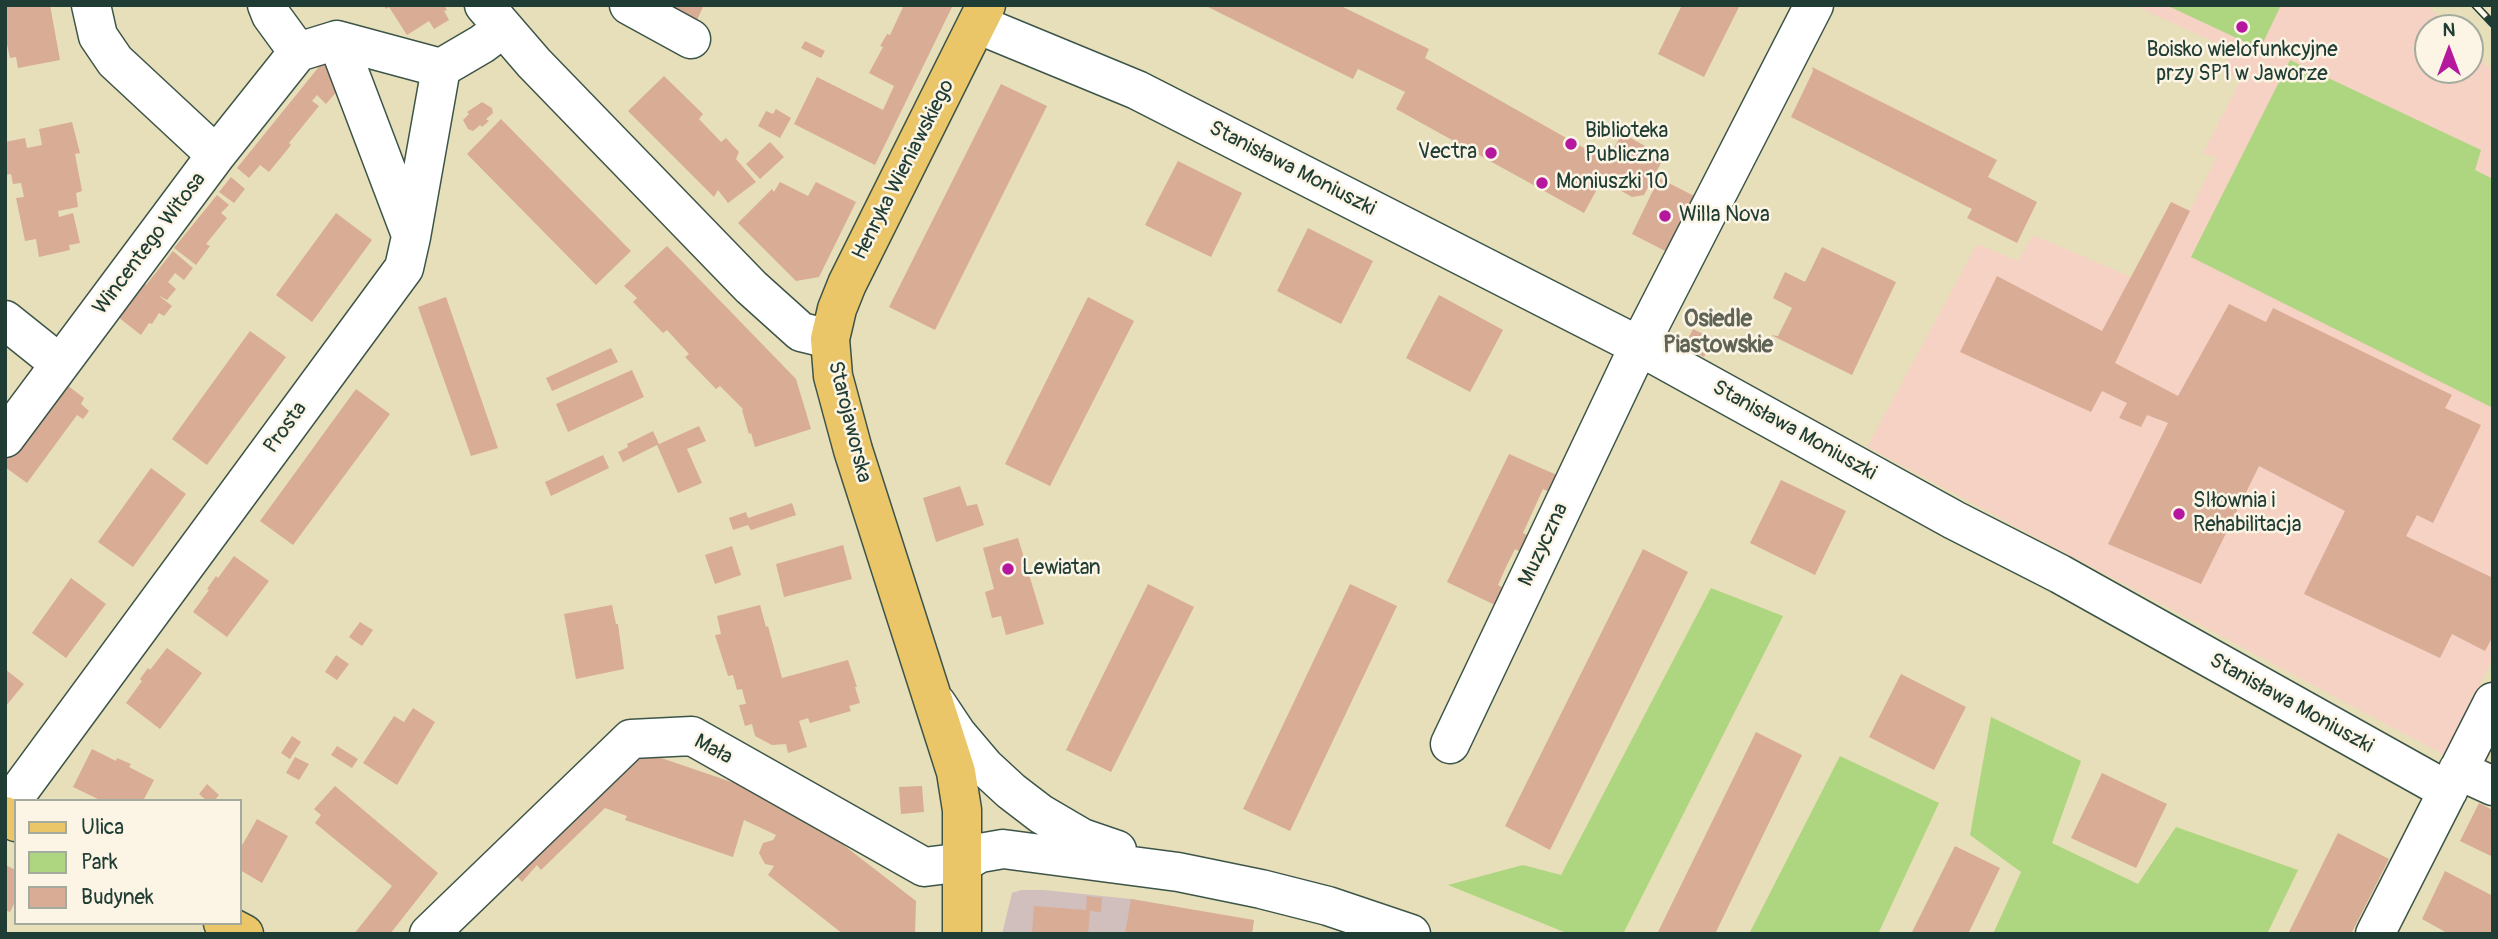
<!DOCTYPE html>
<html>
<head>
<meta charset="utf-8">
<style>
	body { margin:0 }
	#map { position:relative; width:2498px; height:939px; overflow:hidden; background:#e7dfb9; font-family:Pangolin,sans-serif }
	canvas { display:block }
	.frame { position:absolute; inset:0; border:7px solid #1f3d34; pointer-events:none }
	.legend { position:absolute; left:14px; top:799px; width:228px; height:126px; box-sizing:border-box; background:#fcf5e5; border:2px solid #a4ab9e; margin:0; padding:9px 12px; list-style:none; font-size:21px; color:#1f3d34 }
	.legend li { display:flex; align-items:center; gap:14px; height:35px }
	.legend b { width:35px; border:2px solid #a4ab9e }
	.north { position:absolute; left:2414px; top:14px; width:70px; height:70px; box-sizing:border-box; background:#fcf5e5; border:2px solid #a4ab9e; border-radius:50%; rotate:0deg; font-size:19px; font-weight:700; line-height:28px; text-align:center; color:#1f3d34 }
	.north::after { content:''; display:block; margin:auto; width:24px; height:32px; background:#b5179e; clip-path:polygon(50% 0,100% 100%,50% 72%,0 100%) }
</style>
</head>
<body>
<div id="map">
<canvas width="2498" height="939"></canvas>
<div class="frame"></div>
<ul class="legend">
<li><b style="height:9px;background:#ebc669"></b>Ulica</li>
<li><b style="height:19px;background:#aed57f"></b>Park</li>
<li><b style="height:19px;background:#d8ac95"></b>Budynek</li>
</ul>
<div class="north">N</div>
</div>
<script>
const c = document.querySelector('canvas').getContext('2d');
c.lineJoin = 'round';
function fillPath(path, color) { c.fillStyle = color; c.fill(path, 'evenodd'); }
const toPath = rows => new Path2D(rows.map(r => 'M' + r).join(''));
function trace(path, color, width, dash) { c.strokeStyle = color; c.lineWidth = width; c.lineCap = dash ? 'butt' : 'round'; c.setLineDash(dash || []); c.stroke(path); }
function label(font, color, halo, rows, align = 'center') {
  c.font = font + ' Pangolin,sans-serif'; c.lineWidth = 5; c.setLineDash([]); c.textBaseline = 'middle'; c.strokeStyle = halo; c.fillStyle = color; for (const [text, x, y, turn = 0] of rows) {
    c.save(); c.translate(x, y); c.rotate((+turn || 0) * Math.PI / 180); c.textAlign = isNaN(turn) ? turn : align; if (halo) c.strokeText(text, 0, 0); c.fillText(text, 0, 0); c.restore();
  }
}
const built = toPath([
	[2133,5,2427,5,2450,28,2428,28,2428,70,2470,70,2470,48,2493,71,2493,659,2444,755,1867,447,1977,244,2018,261,2033,235,2131,277,2171,202,2190,210,2216,158,2203,153,2240,81,2222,71,2232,50]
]);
const industrial = toPath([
	[1021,890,1044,890,1131,899,1177,907,1172,934,1002,934,1012,893]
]);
const green = toPath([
	[2166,5,2281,5,2260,49],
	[2290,60,2481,150,2475,170,2493,179,2493,408,2191,257],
	[1711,588,1783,616,1623,934,1569,934,1448,885,1523,865,1561,875],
	[1991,717,2081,761,2052,843,2138,884,2176,827,2298,870,2267,934,2136,934,2130,932,2128,934,1993,934,2021,872,1970,835],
	[1840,756,1939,803,1878,934,1749,934]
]);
const building = toPath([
	[5,5,50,5,60,60,18,68,16,57,10,58,5,35],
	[383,5,444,5,447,10,444,11,449,20,434,29,429,21,407,35,389,7,386,9],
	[658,5,704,5,695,24],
	[904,5,953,5,875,165,794,124,817,77,883,110,894,86,869,73,883,47,880,46,887,34,890,35],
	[1204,5,1339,5,1429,49,1425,58,1607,161,1622,133,1664,157,1644,195,1632,197,1602,180,1584,213,1396,109,1405,92,1358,69,1353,79],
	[1682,5,1740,5,1704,77,1658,54],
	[805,41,825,51,821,58,801,48],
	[322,63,345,82,326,104,317,95,312,101,319,106,289,143,291,145,269,172,260,165,249,178,237,168],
	[1812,67,1997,160,1988,177,2037,202,2017,243,1967,218,1972,209,1791,117,1813,71],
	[664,76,703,114,699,119,721,142,726,138,739,152,736,159,756,182,728,203,718,190,714,197,628,111],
	[1001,84,1047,106,935,330,889,307],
	[482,102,492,108,493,113,486,119,489,121,482,127,480,125,473,131,468,129,463,120,469,114,467,112],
	[776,109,791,118,780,138,758,126,766,111,773,114],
	[501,119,631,251,596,285,467,154],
	[72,122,80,153,75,154,82,191,76,193,78,207,58,211,59,217,73,213,80,243,69,245,70,250,39,257,36,239,25,241,16,198,24,197,21,183,13,184,11,174,5,175,5,142,25,138,27,148,42,145,39,129],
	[770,142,784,157,760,179,746,164],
	[1178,161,1242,193,1211,257,1145,225],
	[231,177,245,189,234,203,219,192],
	[1659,178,1698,198,1671,254,1632,234],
	[780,182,808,196,816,182,856,202,819,277,796,281,738,223,772,189,774,192],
	[217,195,229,205,221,213,227,218,206,244,210,246,196,265,174,248],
	[2171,202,2190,211,2115,363,2178,396,2229,304,2266,322,2273,308,2452,395,2445,408,2481,425,2433,523,2417,515,2406,536,2493,578,2493,636,2485,651,2452,634,2440,658,2304,594,2345,511,2259,466,2201,584,2108,544,2168,423,2147,415,2141,427,2119,418,2127,403,2102,391,2091,412,1960,352,1997,276,2102,331],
	[336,213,372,240,312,322,276,295],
	[1308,228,1373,261,1341,324,1277,291],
	[667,246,796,379,811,429,755,447,751,433,749,434,742,410,743,409,720,386,716,389,685,357,689,354,667,330,663,333,633,302,637,298,624,286],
	[1822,247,1896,282,1852,375,1771,335,1778,336,1792,308,1773,298,1785,272,1805,282],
	[173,251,193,268,184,280,175,273,168,282,176,289,167,300,158,295,172,306,164,316,159,313,152,324,149,323,141,335,118,317,143,283,146,285],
	[1439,295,1503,330,1470,392,1406,358],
	[446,297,498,448,471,456,418,307],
	[1088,297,1134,321,1050,486,1005,464],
	[1693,329,1712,338,1704,357,1684,347],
	[250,331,286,357,207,465,172,439],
	[611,348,618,362,552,391,546,378],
	[632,370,644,397,568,432,556,404],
	[63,382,84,398,81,404,89,411,83,419,77,415,27,483,5,467,5,460],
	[356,389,390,414,293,545,260,521],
	[699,426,706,441,687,449,702,483,678,493,657,445],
	[653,431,659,444,623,462,618,452,628,447,627,444],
	[1509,454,1559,476,1551,493,1543,489,1523,533,1529,536,1521,552,1515,549,1506,567,1498,585,1503,588,1495,605,1447,582],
	[603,455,609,468,551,496,545,482],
	[151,468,186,494,133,567,98,542],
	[1781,480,1846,511,1815,575,1750,543],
	[960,486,967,506,977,504,984,525,936,542,923,498],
	[792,503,796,515,751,530,748,525,733,530,729,518,746,512,748,518],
	[1018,538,1044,624,1006,635,1001,616,992,618,985,592,994,589,983,548],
	[843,545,852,579,784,597,776,564],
	[732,546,741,575,715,584,705,555],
	[1643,549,1688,572,1550,850,1505,826],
	[234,556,269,581,227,637,193,612,209,590,207,589,216,576,218,578],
	[71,578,106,604,66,658,32,633],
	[1148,584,1194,607,1111,772,1066,750],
	[1350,584,1397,606,1290,831,1243,809],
	[612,605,616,624,618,624,624,669,576,679,564,614],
	[760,605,766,627,768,626,782,678,848,660,857,687,855,687,860,703,849,706,851,711,810,723,808,718,799,721,807,747,788,753,786,744,772,745,755,736,752,724,745,726,739,705,746,704,742,689,737,690,733,675,728,676,715,635,721,634,717,616],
	[360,622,373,630,362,646,349,637],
	[167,648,202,673,160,729,126,703,142,681,140,679,148,668,150,670],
	[336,655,349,664,337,680,325,672],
	[5,669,24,684,5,707],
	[1901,674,1966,707,1934,770,1869,737],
	[413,708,435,722,397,785,363,763,394,716,404,722],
	[1756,732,1802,755,1715,934,1657,934],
	[292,736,301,742,290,759,281,753],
	[337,746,358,759,352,768,331,755],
	[632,748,755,790,811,820,916,901,915,934,843,934,768,875,774,866,765,864,759,853,763,843,773,840,776,835,744,820,733,857,625,820,627,816,605,808,541,870,537,865,522,882,507,866],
	[92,749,116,761,117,758,131,764,129,767,154,780,143,801,102,801,73,787],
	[295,757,309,764,299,780,286,773],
	[2102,773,2167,804,2136,868,2071,838],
	[207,784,219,795,214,801,207,801,199,794],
	[335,786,438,873,390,934,354,934,392,886,315,823,321,815,314,809],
	[922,786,924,812,901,814,899,787],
	[2479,803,2493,810,2493,857,2460,841],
	[257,819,288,836,262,883,240,870,240,849],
	[2338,833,2389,859,2351,934,2288,934],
	[1955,846,2000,868,1968,934,1911,934],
	[5,865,16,870,16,905,14,904,10,912,5,910],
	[2445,871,2493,896,2493,934,2449,934,2422,919],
	[1087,896,1102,898,1101,912,1090,911,1088,934,1032,934,1034,906,1086,910],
	[1131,899,1254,920,1252,934,1125,934]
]);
const minor = toPath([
	[91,5,98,36,115,61,216,155],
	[267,5,271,15,298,52],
	[484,5,534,63,751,287,801,332,830,339],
	[629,5,691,39],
	[977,24,1137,90,1639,346,1954,520,2060,574,2448,791],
	[337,40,411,235],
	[5,320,60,364],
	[5,438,216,155,298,52,337,40,441,68],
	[937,704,957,734,985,767,1011,791,1041,814,1082,838,1117,850],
	[1450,744,1639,346,1814,5],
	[2458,770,2493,786],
	[5,810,404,268,411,237,441,68,482,44,502,29],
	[429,934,631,739,692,736,924,867,964,862,980,853,1003,849,1178,872,1261,889,1328,906,1411,934],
	[2375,934,2493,702]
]);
const major = toPath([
	[5,816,16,822],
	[223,923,244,934],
	[962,934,962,810,956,772,853,450,833,376,830,339,837,309,847,284,986,5]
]);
const rail = toPath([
	[2475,5,2493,24]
]);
const markers = [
	[2242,27,7,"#b5179e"],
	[1571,144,7,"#b5179e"],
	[1491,153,7,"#b5179e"],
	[1542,183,7,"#b5179e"],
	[1665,216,7,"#b5179e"],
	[2179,514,7,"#b5179e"],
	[1008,569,7,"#b5179e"]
];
const poiNames = [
	["Boisko wielofunkcyjne",2242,51,"center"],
	["przy SP1 w Jaworze",2242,75,"center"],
	["Biblioteka",1585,132],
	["Publiczna",1585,156],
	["Vectra",1477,153,"right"],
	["Moniuszki 10",1556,183],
	["Willa Nova",1679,216],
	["SIłownia i",2193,502],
	["Rehabilitacja",2193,526],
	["Lewiatan",1022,569]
];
const streetNames = [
	["Stanisława Moniuszki",1292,169,27],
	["Henryka Wieniawskiego",904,170,-63],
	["Wincentego Witosa",150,244,-53],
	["Starojaworska",849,422,76],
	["Prosta",286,428,-54],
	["Stanisława Moniuszki",1794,431,29],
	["Muzyczna",1544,545,-65],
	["Stanisława Moniuszki",2291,704,29],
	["Mała",713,750,28]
];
const neighbourhoodNames = [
	["Osiedle",1718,320],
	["Piastowskie",1718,346]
];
fillPath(built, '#f6d2c4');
fillPath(industrial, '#d1bfbe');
fillPath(green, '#aed57f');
fillPath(building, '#d8ac95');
trace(minor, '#3d5548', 41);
trace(major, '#3d5548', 41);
trace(minor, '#fff', 38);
trace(major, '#ebc669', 38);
trace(rail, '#1f3d34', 8);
trace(rail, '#fcf5e5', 5, [16]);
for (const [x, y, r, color] of markers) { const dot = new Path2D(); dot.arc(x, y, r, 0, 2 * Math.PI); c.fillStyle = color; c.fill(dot); trace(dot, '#fcf5e5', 2.5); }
label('21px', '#1f3d34', '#fcf5e5', poiNames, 'left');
label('21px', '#1f3d34', '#fcf5e5', streetNames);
label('bold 23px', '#606456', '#fcf5e5', neighbourhoodNames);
</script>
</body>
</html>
